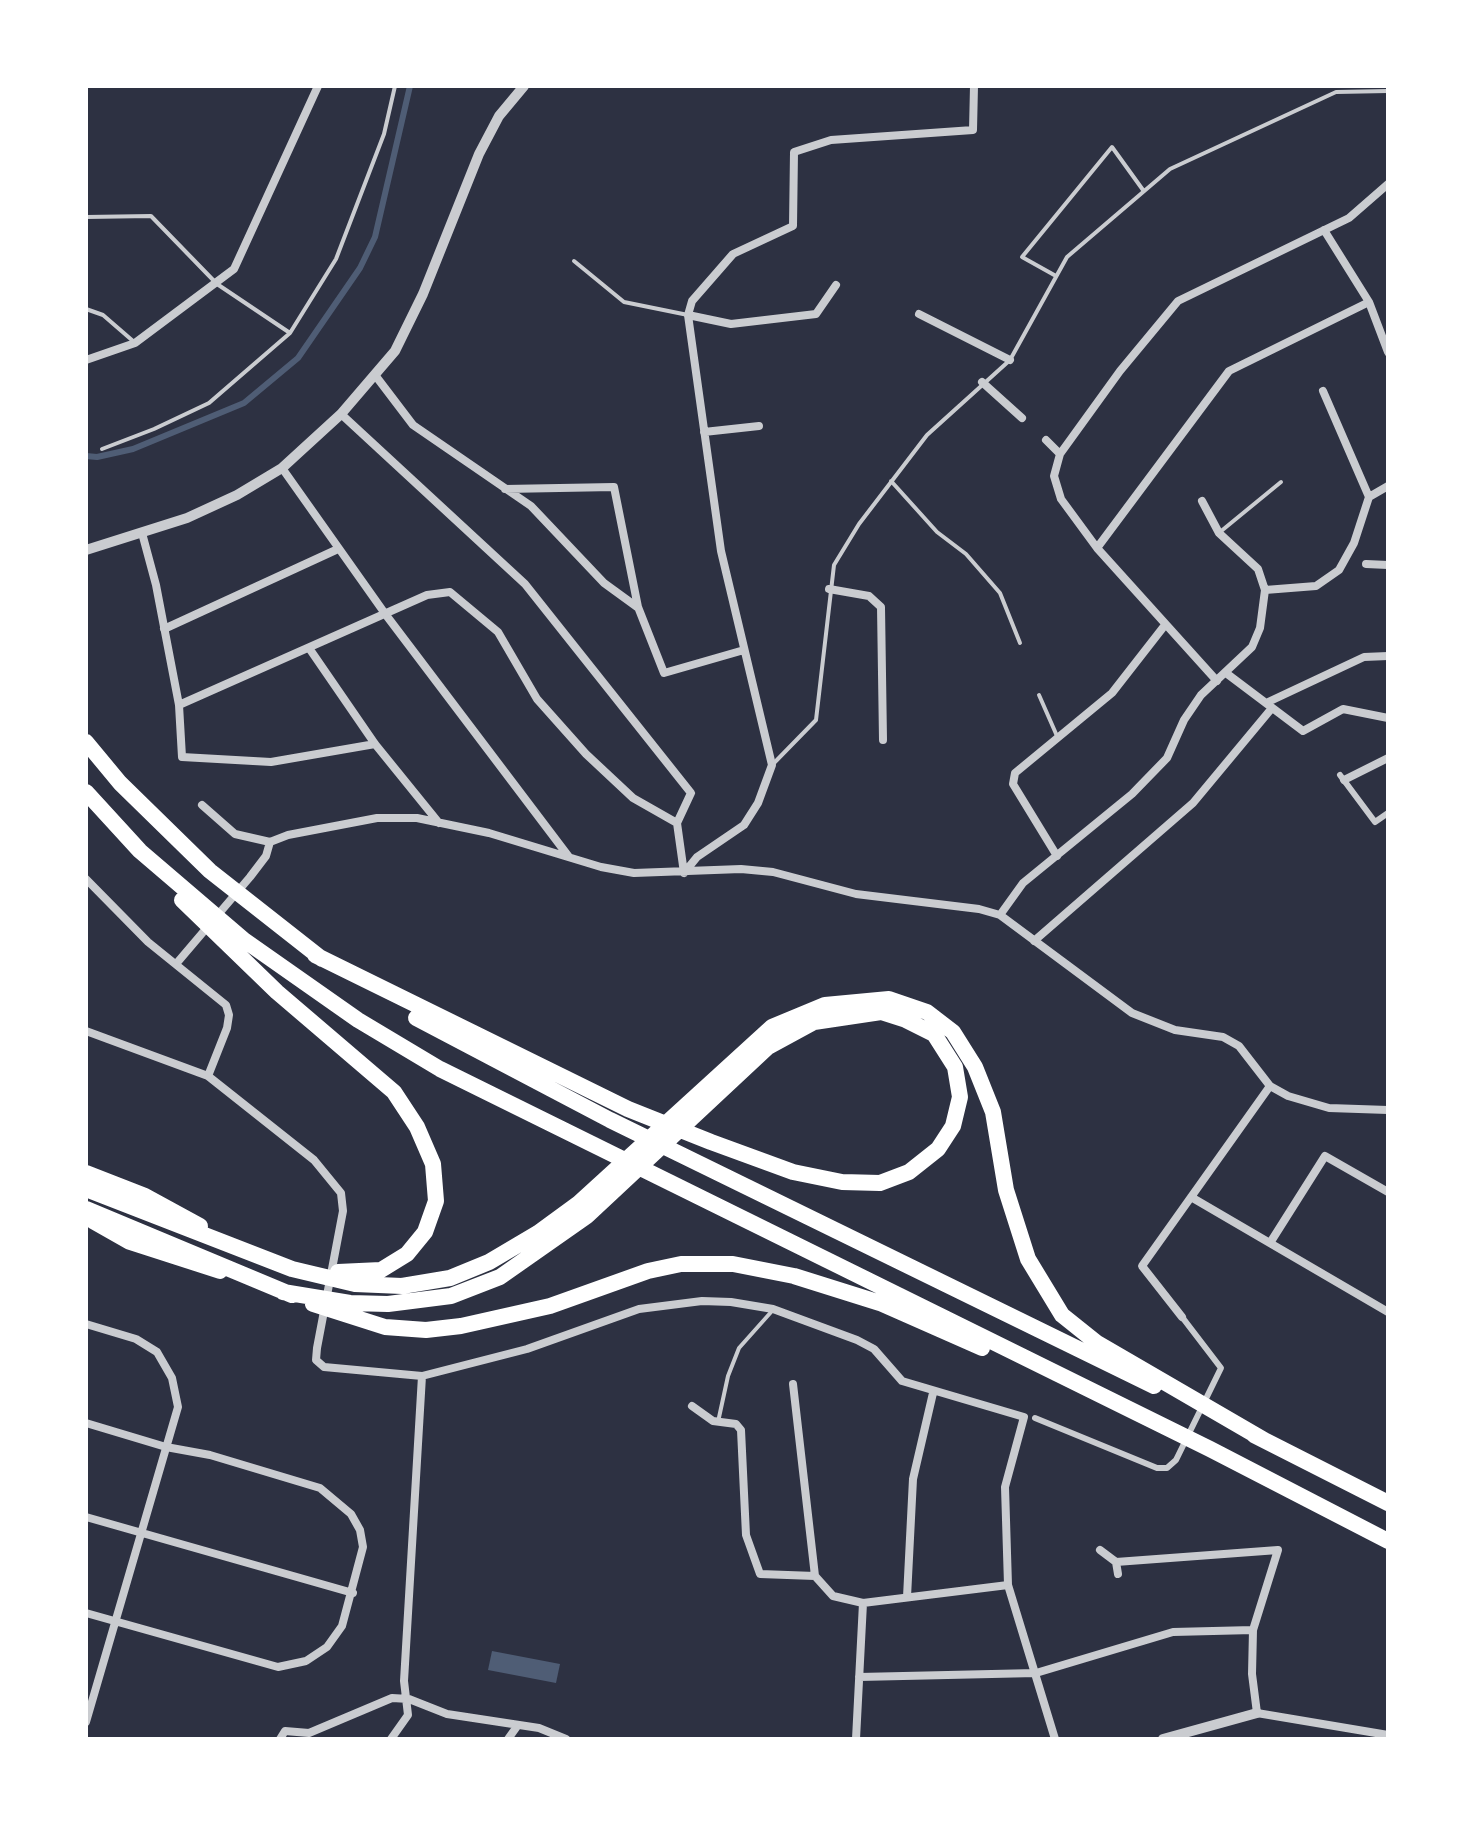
<!DOCTYPE html>
<html>
<head>
<meta charset="utf-8">
<style>
	body { margin:0 }
	#map { position:relative; width:1474px; height:1825px; overflow:hidden; background:#2d3142; font-family:Poppins,sans-serif }
	canvas { display:block }
	.frame { position:absolute; inset:0; border:88px solid #fff; pointer-events:none }
</style>
</head>
<body>
<div id="map">
<canvas width="1474" height="1825"></canvas>
<div class="frame"></div>
</div>
<script>
const c = document.querySelector('canvas').getContext('2d');
c.lineJoin = 'round';
function fillPath(path, color) { c.fillStyle = color; c.fill(path, 'evenodd'); }
const toPath = rows => new Path2D(rows.map(r => 'M' + r).join(''));
function trace(path, color, width, dash) { c.strokeStyle = color; c.lineWidth = width; c.lineCap = dash ? 'butt' : 'round'; c.setLineDash(dash || []); c.stroke(path); }
const water = toPath([
	[492,1651,560,1664,556,1683,488,1670]
]);
const stream = toPath([
	[86,456,97,457,133,449,244,403,298,358,360,268,375,237,410,86]
]);
const service = toPath([
	[86,217,151,216,217,284,290,333],
	[574,261,624,302,688,315],
	[1056,276,1022,257,1112,147,1143,190],
	[86,309,103,315,133,341],
	[102,449,154,429,209,403,290,333,336,259,384,134,395,86],
	[891,481,937,532,966,554,1000,593,1020,643],
	[1220,532,1281,482],
	[1039,695,1057,736],
	[774,763,816,720,834,565,859,524,927,435,1010,360,1067,257,1170,169,1336,92,1388,91],
	[718,1422,728,1376,739,1348,772,1311]
]);
const pedestrian = toPath([
	[1340,775,1375,822,1388,813],
	[1035,1418,1157,1468,1167,1468,1176,1460,1221,1368,1182,1317]
]);
const minor = toPath([
	[1324,230,1369,302,1388,352],
	[919,314,1010,360],
	[688,315,731,324,816,314,836,285],
	[86,360,135,343,234,269,318,86],
	[375,375,413,425,531,506,604,583,637,607],
	[982,382,1022,418],
	[341,414,525,584,691,793,677,823,684,873],
	[704,432,759,426],
	[1046,440,1060,454],
	[282,468,386,615,569,857],
	[505,489,614,487,638,607,664,673,744,650],
	[1369,497,1388,486],
	[142,533,156,585,179,705,182,757,271,762,375,744],
	[1097,548,1229,371,1369,302],
	[1366,564,1388,565],
	[829,589,869,596,881,607,883,740],
	[1265,590,1316,586,1339,570,1354,543,1369,497,1323,391],
	[164,629,338,549],
	[309,648,375,744,439,823],
	[1226,673,1303,731,1343,709,1388,718],
	[1217,681,1097,548,1061,499,1054,476,1060,454,1120,371,1178,301,1349,218,1388,184],
	[1266,703,1364,657,1388,656],
	[179,705,427,595,450,592,498,632,537,699,586,754,633,798,677,823],
	[1344,780,1388,758],
	[202,805,235,834,270,842,288,835,377,818,417,818,489,833,601,867,634,873,741,869,773,872,856,894,979,909,1000,915,1132,1013,1175,1030,1223,1037,1239,1046,1270,1086,1288,1096,1329,1108,1388,1110],
	[1057,856,1013,784,1015,773,1112,693,1165,625],
	[684,873,697,857,744,825,758,803,772,765,721,551,688,315,692,301,733,254,793,226,794,152,831,140,973,130,974,86],
	[86,879,148,942,226,1005,229,1015,227,1028,208,1076,86,1031],
	[1000,915,1023,883,1132,794,1167,758,1184,720,1201,695,1252,647,1260,628,1265,590,1258,569,1219,533,1202,501],
	[1034,941,1193,803,1272,708],
	[176,964,250,877,266,856,270,842],
	[208,1076,314,1160,341,1193,343,1211,317,1348,316,1360,324,1367,422,1376,527,1349,639,1309,702,1301,731,1302,773,1309,857,1340,874,1349,902,1381,1024,1417,1005,1487,1008,1585,1055,1739],
	[1191,1197,1388,1312],
	[1270,1243,1325,1156,1388,1192],
	[1182,1317,1142,1266,1270,1086],
	[86,1324,136,1339,157,1352,172,1378,178,1407,86,1722],
	[793,1384,815,1576,833,1596,863,1603,1008,1585],
	[692,1406,713,1421,736,1424,741,1430,746,1535,760,1574,815,1576],
	[86,1423,166,1447,210,1455,320,1488,351,1514,360,1530,363,1547,342,1626,327,1647,306,1661,278,1667,86,1613],
	[86,1517,353,1593],
	[1100,1550,1116,1562,1118,1574],
	[1116,1562,1278,1550,1253,1630,1252,1674,1257,1713,1388,1735],
	[907,1597,913,1479,933,1393],
	[859,1677,1036,1673,1173,1632,1253,1630],
	[280,1739,285,1731,309,1733,392,1698,409,1699,447,1714,539,1728,566,1739],
	[391,1739,408,1715,404,1681,422,1376],
	[508,1739,518,1725],
	[856,1739,863,1603]
]);
const tertiary = toPath([
	[86,550,187,518,237,495,282,468,341,414,395,351,423,294,479,154,499,116,524,86],
	[1163,1739,1257,1713]
]);
const motorway = toPath([
	[86,742,120,783,210,871,322,959],
	[86,792,140,851,244,940,358,1020,440,1069,1210,1449,1388,1541],
	[182,900,277,992,394,1092,417,1127,433,1164,436,1201,425,1232,407,1254,381,1270,338,1272],
	[416,1018,610,1120,1154,1386],
	[86,1173,145,1196,200,1226],
	[86,1189,292,1269,355,1284,402,1286,450,1278,489,1262,538,1233,579,1203,772,1027,825,1005,889,999,927,1012,953,1032,975,1067,993,1112,1006,1190,1028,1259,1062,1315,1097,1343,1264,1440],
	[86,1209,292,1295],
	[93,1221,130,1242,220,1271],
	[283,1292,350,1303,388,1304,451,1296,500,1277,587,1216,768,1047,814,1022,881,1012,906,1020,934,1034,955,1067,960,1097,953,1126,938,1149,909,1172,880,1183,842,1182,793,1172,711,1142,628,1109,315,955],
	[313,1304,385,1327,426,1330,461,1326,550,1306,648,1271,681,1264,733,1264,794,1276,880,1303,982,1348],
	[1254,1435,1388,1503]
]);
fillPath(water, '#4f5d75');
trace(stream, '#4f5d75', 6);
trace(service, '#caccd0', 4);
trace(pedestrian, '#caccd0', 6);
trace(minor, '#caccd0', 8);
trace(tertiary, '#caccd0', 10);
trace(motorway, '#fff', 16);
</script>
</body>
</html>
